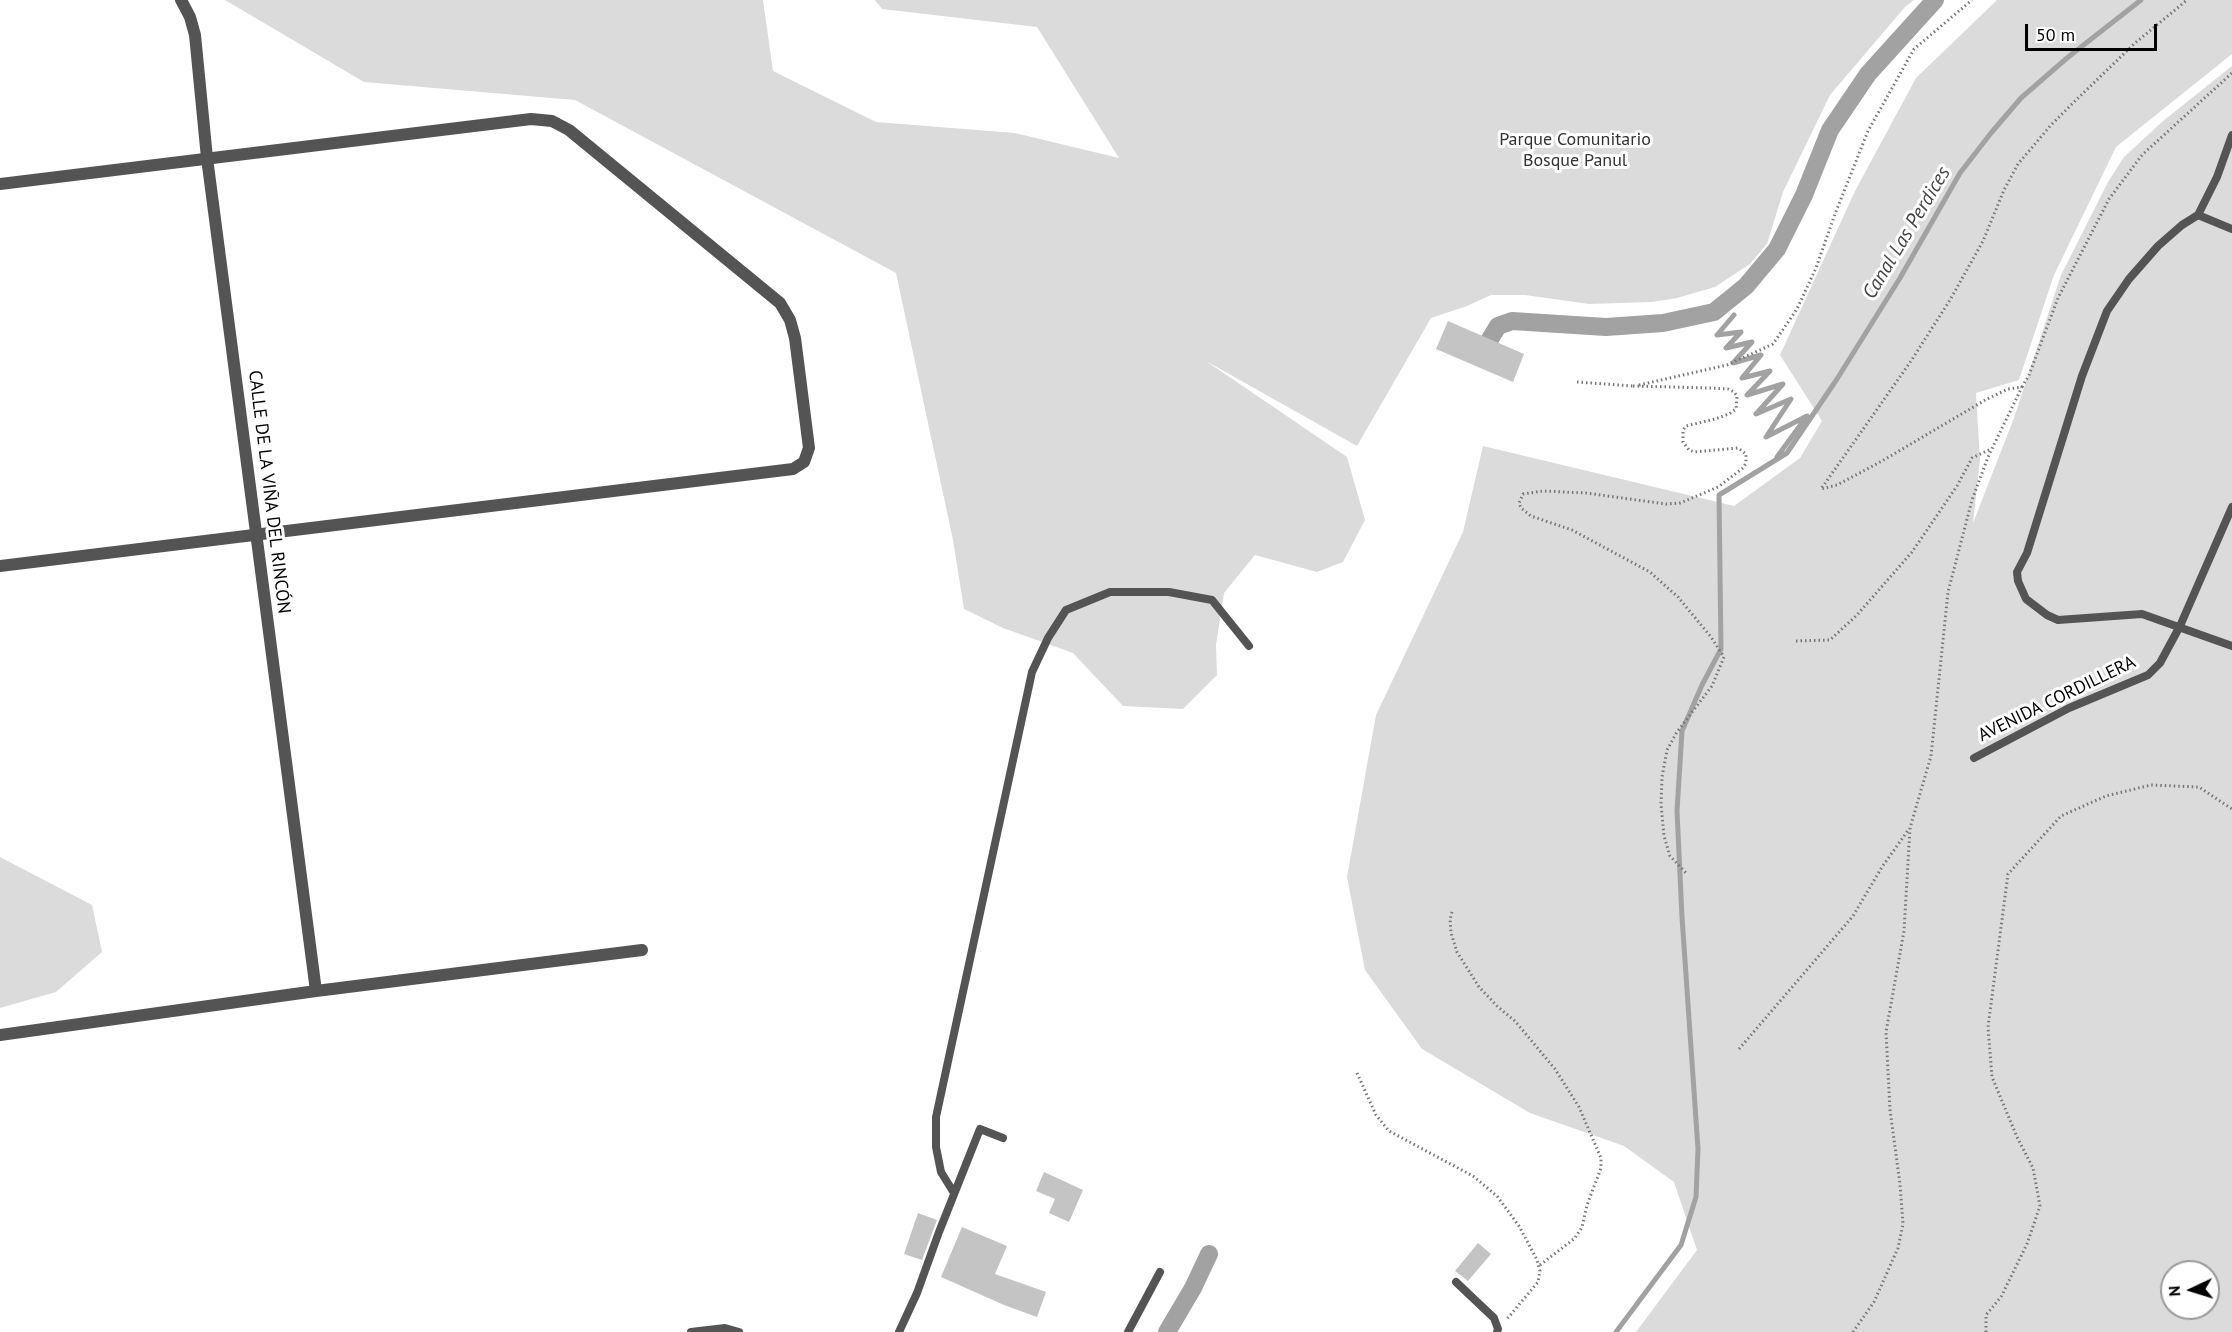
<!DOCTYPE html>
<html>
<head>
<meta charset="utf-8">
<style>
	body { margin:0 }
	#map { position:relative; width:2232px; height:1332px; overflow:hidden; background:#fff; font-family:"PT Sans",sans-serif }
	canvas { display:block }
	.north { position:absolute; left:2160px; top:1260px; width:60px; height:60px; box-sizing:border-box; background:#fff; border:2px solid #999; border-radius:50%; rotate:266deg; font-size:16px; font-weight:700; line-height:24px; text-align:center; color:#000 }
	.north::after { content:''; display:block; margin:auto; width:21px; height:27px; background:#000; clip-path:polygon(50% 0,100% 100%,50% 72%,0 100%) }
	.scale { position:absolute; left:2025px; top:24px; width:132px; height:27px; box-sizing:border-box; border:3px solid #000; border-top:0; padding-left:8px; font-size:18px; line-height:21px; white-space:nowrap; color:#000; -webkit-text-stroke:4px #fff; paint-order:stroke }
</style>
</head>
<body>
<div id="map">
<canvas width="2232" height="1332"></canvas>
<div class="north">N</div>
<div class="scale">50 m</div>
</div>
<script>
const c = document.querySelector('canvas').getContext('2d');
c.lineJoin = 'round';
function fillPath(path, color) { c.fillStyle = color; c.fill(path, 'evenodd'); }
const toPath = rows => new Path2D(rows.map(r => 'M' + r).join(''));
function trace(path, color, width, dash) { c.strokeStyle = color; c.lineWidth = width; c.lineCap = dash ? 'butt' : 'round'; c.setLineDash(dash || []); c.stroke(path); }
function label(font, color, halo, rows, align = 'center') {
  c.font = font + ' "PT Sans",sans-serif'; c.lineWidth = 6; c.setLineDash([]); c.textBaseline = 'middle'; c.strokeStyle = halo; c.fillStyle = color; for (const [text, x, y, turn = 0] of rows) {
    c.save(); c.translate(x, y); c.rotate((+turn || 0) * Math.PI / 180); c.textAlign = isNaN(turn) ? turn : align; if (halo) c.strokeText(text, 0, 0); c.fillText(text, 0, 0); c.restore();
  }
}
const green = toPath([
	[225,0,763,0,773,71,876,122,1015,133,1119,158,1037,27,882,9,875,0,1914,0,1905,7,1830,95,1783,192,1767,244,1750,264,1715,287,1677,298,1652,302,1589,304,1525,295,1491,295,1467,306,1431,318,1357,446,1206,361,1347,457,1365,520,1343,562,1317,572,1255,555,1224,593,1216,645,1217,675,1183,709,1123,706,1073,653,1003,628,964,609,953,540,896,273,575,100,364,82],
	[1997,0,2232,0,2232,54,2116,147,2054,275,2019,380,1976,393,1980,460,1973,523,2014,418,2061,275,2108,182,2124,157,2163,121,2232,66,2232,1332,1636,1332,1697,1250,1674,1182,1624,1146,1530,1113,1422,1049,1365,970,1347,877,1376,715,1463,532,1483,446,1734,506,1800,458,1822,421,1780,355,1855,191,1916,78],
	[2172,1272,2208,1272,2208,1308,2172,1308],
	[0,857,92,905,102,952,56,992,0,1008]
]);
const stream = toPath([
	[1734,315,1717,335,1741,332,1726,348,1752,342,1733,363,1761,355,1742,378,1770,371,1747,395,1783,384,1756,414,1791,399,1766,437,1807,416,1777,457],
	[1616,1332,1681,1245,1696,1197,1698,1149,1682,917,1677,811,1682,731,1702,685,1721,649,1719,495,1787,453,1837,379,1900,278,1960,173,1991,133,2021,98,2067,58,2141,0]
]);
const canal = toPath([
	[1490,339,1498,326,1512,321,1606,327,1663,323,1714,312,1746,286,1777,249,1804,195,1830,130,1868,74,1935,0],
	[1167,1332,1193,1288,1209,1254]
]);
const building = toPath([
	[1448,321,1524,354,1513,382,1436,349],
	[1044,1172,1083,1190,1069,1222,1049,1213,1055,1199,1036,1191],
	[918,1213,937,1220,922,1260,904,1254],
	[962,1227,1007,1246,995,1274,1046,1292,1037,1317,1004,1305,941,1277],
	[1478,1243,1491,1254,1468,1281,1455,1271]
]);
const path = toPath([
	[1577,382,1633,386],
	[1639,385,1727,365,1773,344,1797,309,1816,268,1835,214,1868,131,1914,49,1972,0],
	[1633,386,1709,388,1728,389,1734,392,1737,396,1736,409,1729,414,1715,419,1686,426,1683,430,1683,442,1689,450,1694,452,1738,448,1746,454,1746,463,1743,468,1718,487,1680,503,1666,504,1586,493,1543,491,1523,494,1519,503,1521,508,1531,516,1572,530,1650,572,1678,597,1711,637,1724,657,1712,686,1677,732,1667,750,1662,777,1661,804,1664,836,1670,856,1687,874],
	[2022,387,2029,375,2058,298,2109,199,2142,155,2232,73],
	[1796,641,1830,640,1857,615,1912,552,1957,486,1972,458,1991,449],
	[1452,912,1450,919,1451,933,1457,952,1479,987,1498,1007,1515,1021,1555,1069,1579,1107,1601,1158,1601,1168,1587,1205,1582,1227,1575,1238,1540,1265],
	[1739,1049,1853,916,1882,867,1909,829],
	[1357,1073,1376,1115,1389,1131,1473,1176,1497,1196,1519,1226,1537,1260,1540,1271,1538,1282,1507,1319],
	[1853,1332,1874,1302,1898,1248,1903,1224,1900,1184,1890,1110,1886,1032,1904,931,1910,828,1931,756,1948,592,1972,500,1988,457,2022,387,2008,389,1987,399,1882,461,1837,485,1821,489,1911,361,1950,300,1983,241,2004,190,2018,164,2051,125,2074,102,2134,44,2187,0],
	[1986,1332,1986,1315,2001,1297,2027,1244,2040,1206,2033,1168,2017,1137,1992,1077,1988,1027,2008,874,2061,816,2106,796,2151,785,2199,787,2232,809]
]);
const service = toPath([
	[2232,135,2217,177,2198,215,2182,225,2158,246,2129,279,2107,311,2082,376,2027,553,2017,572,2018,581,2026,599,2047,615,2058,620,2142,614,2232,646],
	[2198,215,2232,229],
	[1974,758,2069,708,2148,675,2160,663,2180,626,2232,507],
	[954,1193,941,1172,936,1147,936,1117,1032,672,1048,638,1066,610,1110,592,1169,592,1212,600,1249,646],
	[1456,1282,1494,1318,1498,1329,1497,1332],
	[691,1332,725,1328,739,1332],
	[899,1332,917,1293,939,1232,980,1129,1003,1138],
	[1128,1332,1160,1272]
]);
const minor = toPath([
	[181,0,190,17,195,35,207,158,316,991],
	[0,184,531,119,552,121,569,130,780,303,790,320,795,338,809,448,804,462,793,469,0,566],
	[0,1035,316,991,642,950]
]);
const parkNames = [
	["Parque Comunitario",1575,140],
	["Bosque Panul",1575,161]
];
const streetNames = [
	["CALLE DE LA VIÑA DEL RINCÓN",269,492,83],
	["AVENIDA CORDILLERA",2057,699,-26]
];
const waterNames = [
	["Canal Las Perdices",1907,233,-59]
];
fillPath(green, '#dbdbdb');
trace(stream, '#a2a2a2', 5);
trace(canal, '#a2a2a2', 18);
fillPath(building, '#c4c4c4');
trace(path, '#767676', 3, [1.5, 3]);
trace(service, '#545454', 8);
trace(minor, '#545454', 12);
label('18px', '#323232', '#fff', parkNames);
label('18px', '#000', '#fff', streetNames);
label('italic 20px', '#434343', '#fff', waterNames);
</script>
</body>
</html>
